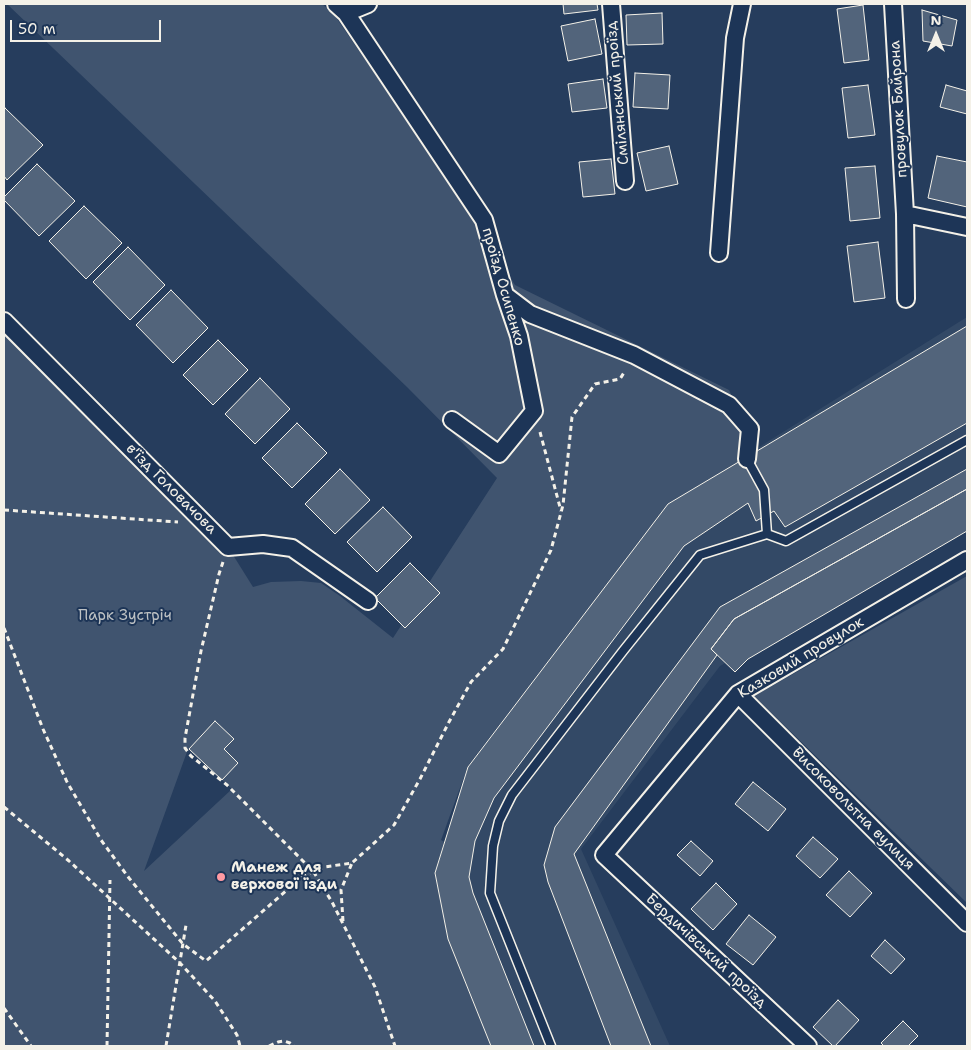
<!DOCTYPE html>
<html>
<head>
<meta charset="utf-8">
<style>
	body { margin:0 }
	#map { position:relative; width:971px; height:1050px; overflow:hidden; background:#263d5d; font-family:"Shantell Sans",sans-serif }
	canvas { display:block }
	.frame { position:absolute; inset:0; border:5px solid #f4f1e8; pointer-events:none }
	.north { position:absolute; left:911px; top:10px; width:50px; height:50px; -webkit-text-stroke:4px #1d3557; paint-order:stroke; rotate:0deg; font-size:14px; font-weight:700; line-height:20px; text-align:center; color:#f4f1e8 }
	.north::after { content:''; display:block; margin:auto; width:18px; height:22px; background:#f4f1e8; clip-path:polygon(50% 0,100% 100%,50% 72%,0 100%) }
	.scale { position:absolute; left:10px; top:20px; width:151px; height:22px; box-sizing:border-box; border:2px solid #f4f1e8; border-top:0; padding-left:6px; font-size:15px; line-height:18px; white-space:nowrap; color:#f4f1e8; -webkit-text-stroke:4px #1d3557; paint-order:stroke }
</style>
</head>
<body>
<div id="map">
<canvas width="971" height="1050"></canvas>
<div class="frame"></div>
<div class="north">N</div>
<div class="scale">50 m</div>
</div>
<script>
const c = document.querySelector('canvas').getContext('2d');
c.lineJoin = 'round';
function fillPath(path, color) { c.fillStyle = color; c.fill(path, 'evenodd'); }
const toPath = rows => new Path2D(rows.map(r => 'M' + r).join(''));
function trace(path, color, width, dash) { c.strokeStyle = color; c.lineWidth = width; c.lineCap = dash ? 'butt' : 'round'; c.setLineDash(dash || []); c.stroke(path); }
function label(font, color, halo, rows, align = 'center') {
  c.font = font + ' "Shantell Sans",sans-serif'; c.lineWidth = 4; c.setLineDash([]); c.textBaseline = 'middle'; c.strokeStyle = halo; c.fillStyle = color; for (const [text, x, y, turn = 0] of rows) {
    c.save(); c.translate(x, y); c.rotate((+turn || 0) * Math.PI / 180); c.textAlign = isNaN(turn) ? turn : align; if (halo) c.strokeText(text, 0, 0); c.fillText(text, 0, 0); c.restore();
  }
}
const built = toPath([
	[967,317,967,528,720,666,581,849,670,1046,491,1046,447,938,435,873,468,767,668,504]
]);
const green = toPath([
	[7,4,322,4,333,13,477,223,515,285,729,390,757,451,668,504,468,766,441,840,444,842,435,873,448,939,491,1046,4,1046,4,321,228,547,253,587,271,582,301,581,321,583,340,596,393,638,497,478,407,387],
	[188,749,232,789,144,871],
	[967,576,967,903,754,696]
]);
const building = toPath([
	[563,4,597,4,598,10,564,14,563,4],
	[863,5,869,60,844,63,837,9,863,5],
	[922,10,957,20,952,46,923,41,922,10],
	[662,13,663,44,627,45,626,15,662,13],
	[595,19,602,54,568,61,561,26,595,19],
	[635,73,670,75,668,109,633,107,635,73],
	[603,79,607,108,572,112,568,84,603,79],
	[868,85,875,135,848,138,842,88,868,85],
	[946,85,967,91,967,114,940,107,946,85],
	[5,108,43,145,7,180,4,176,4,109,5,108],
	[669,146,678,184,646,191,637,153,669,146],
	[937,156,967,162,967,207,928,198,937,156],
	[611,159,615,194,583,197,579,162,611,159],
	[37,164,75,201,39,236,4,200,4,197,37,164],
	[875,166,880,218,850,221,845,168,875,166],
	[84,206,122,243,86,279,49,241,84,206],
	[878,242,885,298,854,302,847,246,878,242],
	[128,247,165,285,130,320,93,282,128,247],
	[171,290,208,328,173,363,136,325,171,290],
	[967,326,967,423,785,527,774,511,756,521,748,503,684,546,494,798,475,841,469,877,473,893,534,1046,491,1046,448,939,435,873,468,767,668,504,967,326],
	[218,340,248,370,213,405,183,375,218,340],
	[260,378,290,409,255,444,225,414,260,378],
	[297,423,327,453,292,488,262,458,297,423],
	[340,469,370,500,335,534,305,504,340,469],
	[967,469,967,489,734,619,711,649,717,655,574,854,651,1046,611,1046,548,882,544,865,555,827,720,607,967,469],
	[967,489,967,531,748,659,735,672,711,649,734,619,967,489],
	[383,507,412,537,377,572,347,542,383,507],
	[410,563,440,593,405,628,375,598,410,563],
	[215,721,234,739,224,749,238,763,222,780,189,749,215,721],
	[753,782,786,809,768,831,735,804,753,782],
	[813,837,838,859,820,878,796,856,813,837],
	[691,841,713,861,700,876,677,855,691,841],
	[849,871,872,893,850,917,826,895,849,871],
	[716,883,737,904,713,930,691,909,716,883],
	[749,915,776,937,753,965,726,944,749,915],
	[885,940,905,959,891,974,871,956,885,940],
	[838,1000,859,1020,835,1046,833,1046,813,1027,838,1000],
	[903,1021,918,1036,908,1046,884,1046,881,1043,903,1021]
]);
const path = toPath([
	[540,432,561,511],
	[4,510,178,522],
	[223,562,219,574,201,651,185,738,185,748,191,756,227,785,313,871,332,902,375,987,395,1046],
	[4,628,43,729,67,782,101,840,129,878,183,944,206,961,303,876,324,867,352,863,394,825,420,779,449,722,471,682,503,649,551,550,563,505,572,417,595,384,620,379,625,371],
	[4,807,69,861,180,963,215,1001,237,1035,240,1046],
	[343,921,341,890,352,863],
	[4,1008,31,1046],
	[107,1046,110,880],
	[166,1046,186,925],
	[269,1046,278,1042,284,1041,290,1043,294,1046]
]);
const service = toPath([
	[747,459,764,490,767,534],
	[551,1046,490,893,493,846,499,821,512,795,623,651,700,555,767,534,786,541,967,440]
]);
const minor = toPath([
	[336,4,346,13,484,220,505,295,519,336,534,411,499,454,452,420],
	[611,4,625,181],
	[893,4,905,214,906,299],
	[346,13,368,4],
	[905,214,967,227],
	[719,253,735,38,742,4],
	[505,295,530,314,634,355,729,405,750,429,747,459],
	[4,321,228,547,263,544,292,548,368,601],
	[738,694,967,923],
	[808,1046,604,855,738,694,967,560]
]);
const markers = [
	[221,877,5,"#ff9aa2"]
];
const streetNames = [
	["Смілянський проїзд",618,93,-95],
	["провулок Байрона",899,109,-93],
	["проїзд Осипенко",503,287,74],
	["в'їзд Головачова",171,489,45],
	["Казковий провулок",801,658,-31],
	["Високовольтна вулиця",853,809,45],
	["Бердичівський проїзд",706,951,43]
];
const parkNames = [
	["Парк Зустріч",125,616]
];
const poiNames = [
	["Манеж для",231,868],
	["верхової їзди",231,885]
];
fillPath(built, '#334966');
fillPath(green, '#40546f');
fillPath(building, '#52647b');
trace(building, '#f4f1e8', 1);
trace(service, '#f4f1e8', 11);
trace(minor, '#f4f1e8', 20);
trace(path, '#f4f1e8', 3, [5, 4]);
trace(service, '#1d3557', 8);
trace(minor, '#1d3557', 16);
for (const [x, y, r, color] of markers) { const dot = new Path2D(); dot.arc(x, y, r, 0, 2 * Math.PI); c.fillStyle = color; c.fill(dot); trace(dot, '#1d3557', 2); }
label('15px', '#f4f1e8', '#1d3557', streetNames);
label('15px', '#bec2c4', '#1d3557', parkNames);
label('bold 15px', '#f4f1e8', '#1d3557', poiNames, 'left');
</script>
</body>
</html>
